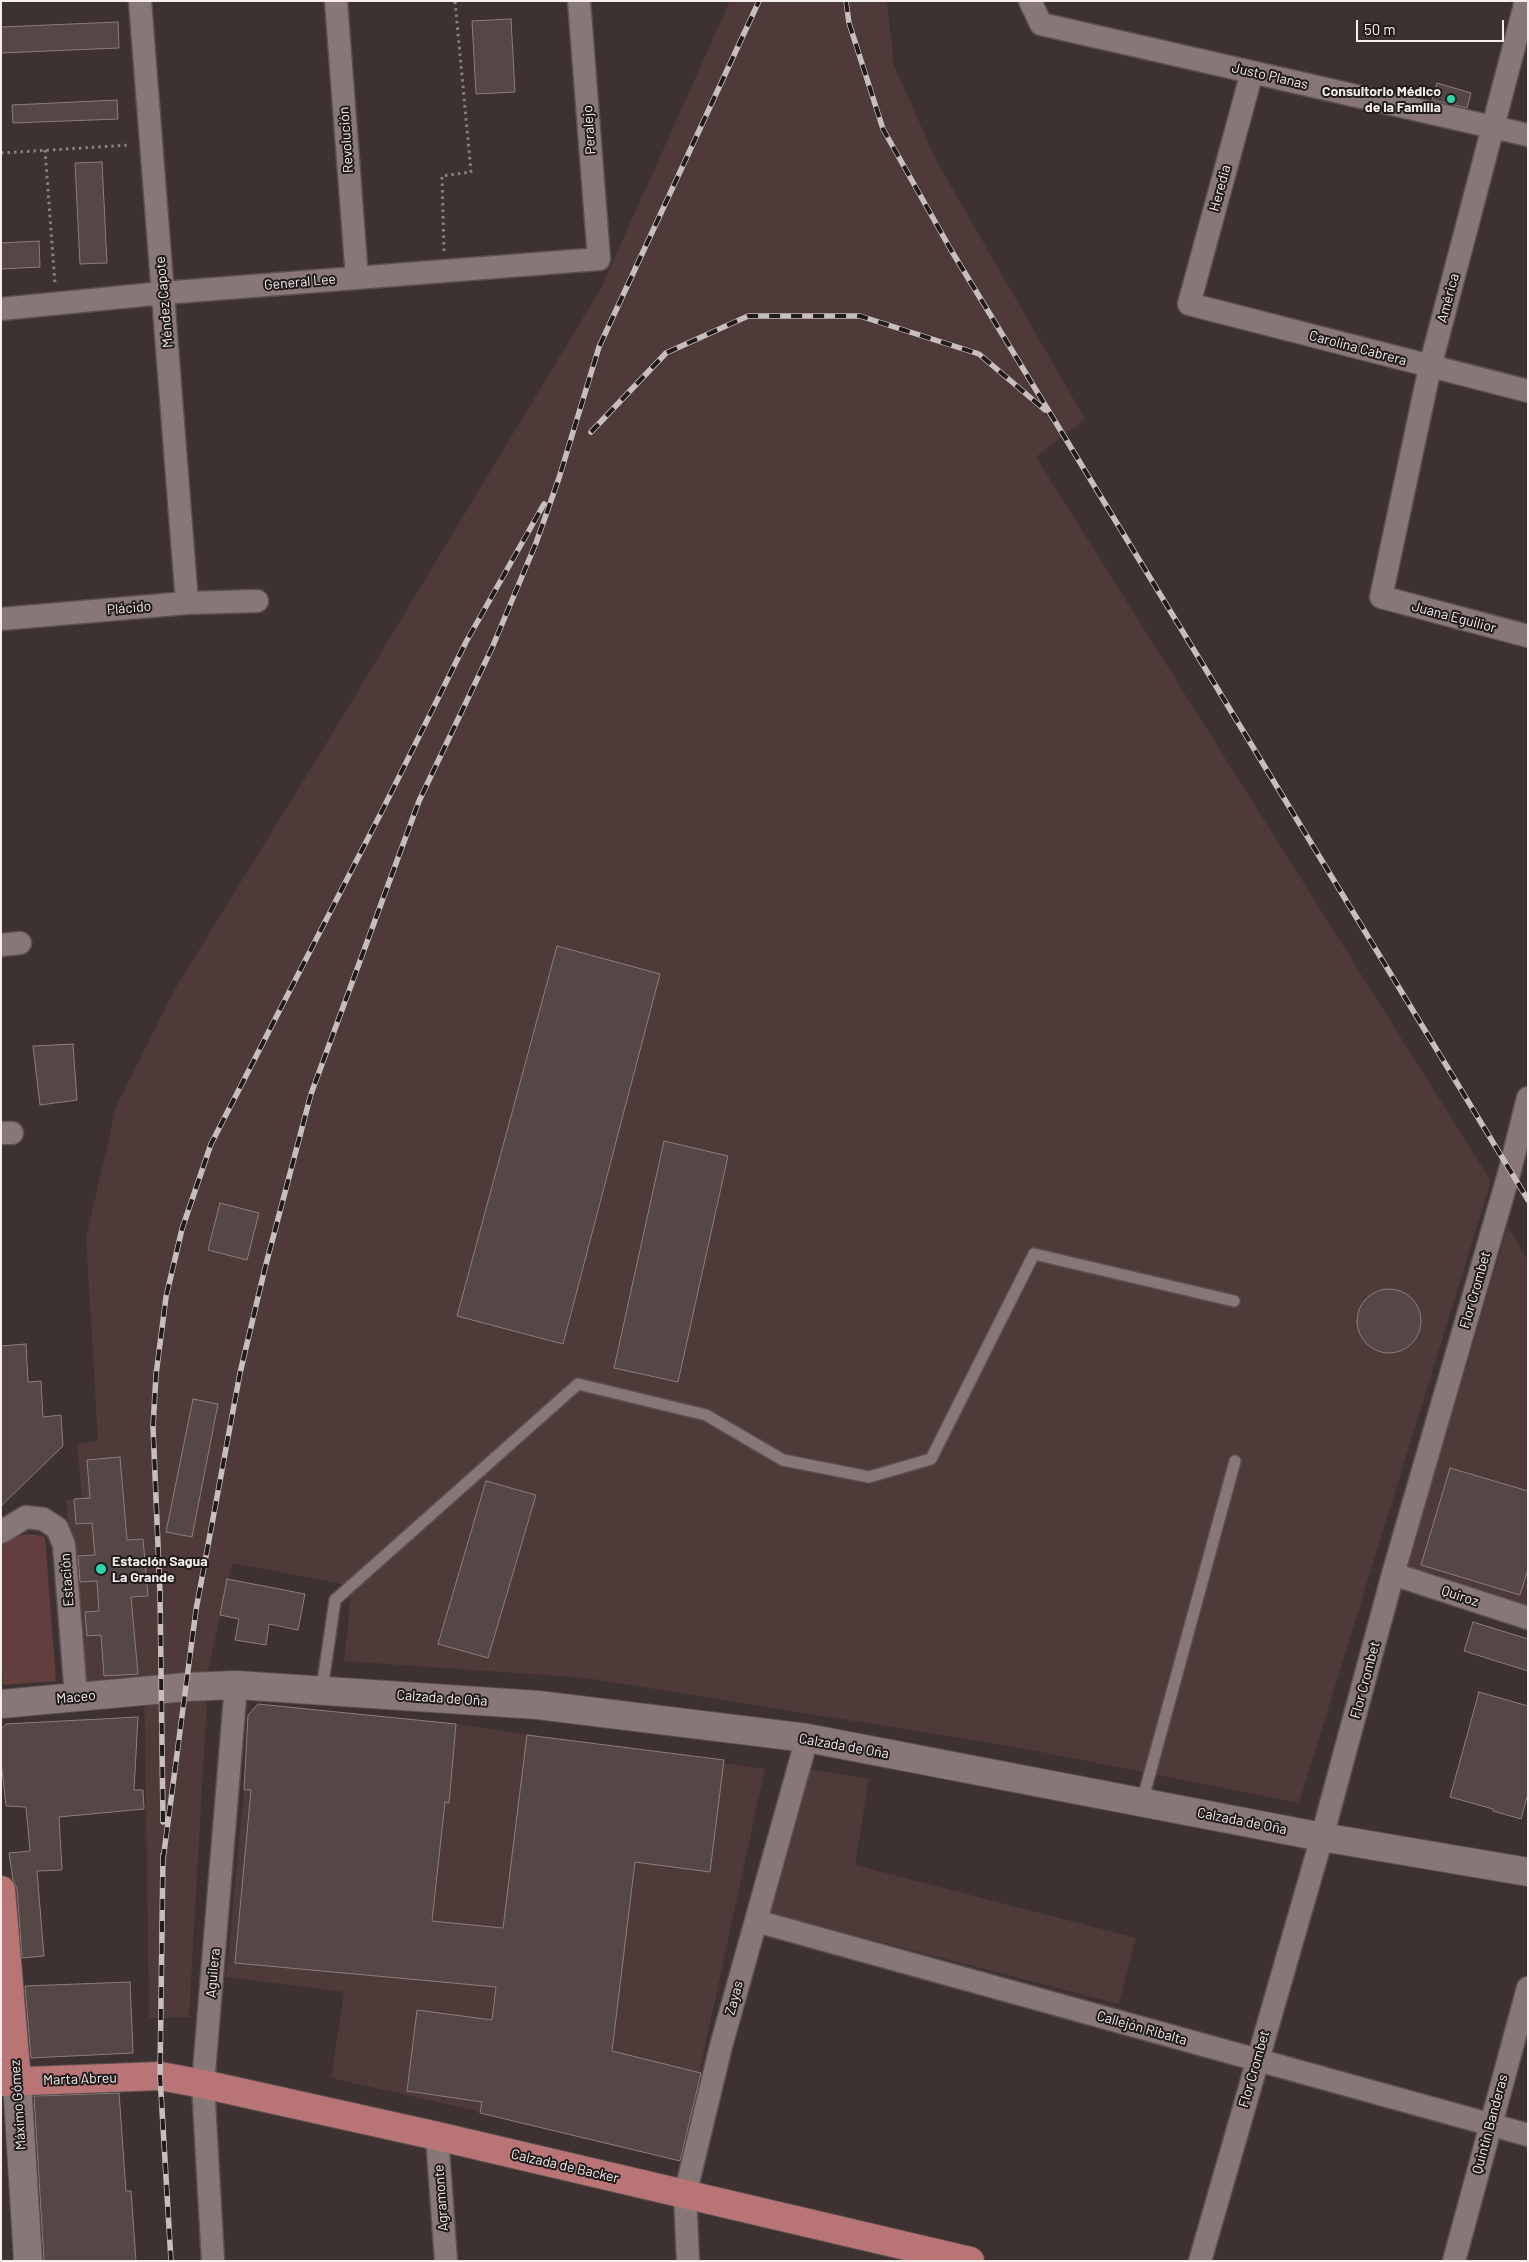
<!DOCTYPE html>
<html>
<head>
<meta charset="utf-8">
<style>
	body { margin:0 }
	#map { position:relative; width:1529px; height:2262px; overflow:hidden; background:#3e3131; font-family:Barlow,sans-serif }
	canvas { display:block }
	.frame { position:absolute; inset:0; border:2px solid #f6eded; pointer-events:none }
	.scale { position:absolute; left:1356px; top:20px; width:148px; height:22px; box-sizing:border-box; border:2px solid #f6eded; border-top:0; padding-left:6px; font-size:15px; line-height:18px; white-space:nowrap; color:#f6eded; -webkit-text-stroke:4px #211b1b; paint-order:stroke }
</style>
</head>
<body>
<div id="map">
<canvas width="1529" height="2262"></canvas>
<div class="frame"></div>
<div class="scale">50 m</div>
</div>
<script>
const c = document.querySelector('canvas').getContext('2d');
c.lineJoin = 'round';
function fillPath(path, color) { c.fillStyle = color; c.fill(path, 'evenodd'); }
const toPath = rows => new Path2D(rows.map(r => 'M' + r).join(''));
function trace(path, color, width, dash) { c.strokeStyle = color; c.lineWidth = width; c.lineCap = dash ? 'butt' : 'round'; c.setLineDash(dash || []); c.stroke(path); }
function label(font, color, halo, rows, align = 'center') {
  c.font = font + ' Barlow,sans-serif'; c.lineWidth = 4; c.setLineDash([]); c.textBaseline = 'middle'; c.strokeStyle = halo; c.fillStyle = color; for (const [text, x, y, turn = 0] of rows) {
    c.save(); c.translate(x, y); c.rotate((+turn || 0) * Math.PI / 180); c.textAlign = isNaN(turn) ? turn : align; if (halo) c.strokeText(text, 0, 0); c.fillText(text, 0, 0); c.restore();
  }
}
const built = toPath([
	[730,1,887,1,894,65,936,160,1085,419,1036,457,1491,1181,1299,1803,1016,1747,586,1678,344,1661,352,1586,232,1563,209,1666,189,2017,149,2018,144,1677,83,1682,66,1500,82,1498,77,1444,98,1441,86,1238,116,1107,175,989,321,752,601,288],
	[1508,1226,1528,1261,1528,1606,1407,1566],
	[456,1724,765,1769,681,2157,331,2078,344,1992,226,1977,244,1790,448,1803],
	[807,1769,869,1779,855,1865,1136,1938,1119,2004,770,1913]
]);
const green = toPath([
	[31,1534,45,1537,56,1681,3,1685,1,1655,1,1544,9,1537]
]);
const building = toPath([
	[511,19,515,92,476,94,472,21,511,19],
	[118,22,119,48,1,53,1,27,118,22],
	[1437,83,1471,93,1467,108,1432,100,1437,83],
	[117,100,118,119,13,123,12,105,117,100],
	[102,162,107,263,80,264,75,163,102,162],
	[39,241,40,267,1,269,1,243,39,241],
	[557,946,660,974,563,1344,457,1316,557,946],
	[73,1044,77,1100,40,1105,33,1046,73,1044],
	[664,1141,728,1156,678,1382,614,1368,664,1141],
	[220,1203,259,1213,247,1260,208,1250,220,1203],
	'1357 1321a32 32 0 1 1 64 0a32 32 0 1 1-64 0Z',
	[26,1344,28,1382,41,1381,43,1417,61,1415,63,1446,1,1506,1,1346,26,1344],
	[193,1399,218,1404,192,1537,166,1532,193,1399],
	[120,1457,127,1540,143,1539,148,1596,131,1597,138,1674,104,1676,101,1635,87,1636,85,1612,99,1611,97,1581,80,1582,78,1556,95,1555,92,1523,76,1524,74,1499,90,1498,87,1460,120,1457],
	[1450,1468,1528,1491,1528,1569,1520,1595,1421,1565,1450,1468],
	[486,1481,536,1495,488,1658,438,1644,486,1481],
	[227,1579,305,1594,298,1630,269,1624,266,1645,235,1640,239,1619,220,1615,227,1579],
	[1473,1622,1528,1639,1528,1671,1464,1651,1473,1622],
	[1479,1692,1528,1706,1528,1794,1521,1819,1493,1811,1493,1809,1450,1797,1479,1692],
	[258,1704,456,1724,449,1803,445,1802,432,1921,503,1928,527,1735,724,1760,710,1872,635,1862,612,2051,701,2073,680,2161,480,2113,482,2102,407,2091,417,2010,492,2020,496,1987,235,1963,251,1790,244,1790,248,1715,258,1704],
	[138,1717,134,1790,143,1790,144,1809,59,1817,62,1870,37,1871,44,1956,22,1958,17,1889,13,1880,9,1853,30,1851,26,1807,6,1806,1,1760,1,1729,6,1724,138,1717],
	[130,1982,133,2053,31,2058,25,1986,130,1982],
	[119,2093,126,2191,131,2191,136,2261,44,2261,34,2096,119,2093]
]);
const path = toPath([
	[45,150,55,284],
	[1,153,130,145],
	[444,251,442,176,471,172,455,1]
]);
const lane = toPath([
	[322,1689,335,1600,578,1384,706,1415,783,1460,869,1477,931,1459,1034,1254,1234,1301],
	[1142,1802,1235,1461]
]);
const street = toPath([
	[140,1,187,603],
	[336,1,357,278],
	[1030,1,1041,24,1528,135],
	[1526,1,1430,367,1381,597,1528,636],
	[1252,72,1189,304,1528,391],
	[1,309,163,293,599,259,579,1],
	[1,619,187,603,257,601],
	[1,945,20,943],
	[1,1133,12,1133],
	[1,1532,26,1517,43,1519,57,1528,64,1545,76,1696],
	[1393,1574,1528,1618],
	[756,1921,1528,2135],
	[437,2136,446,2261],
	[213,2261,203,2084,236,1685],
	[688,2261,685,2195,721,2046,807,1738],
	[1200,2261,1322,1837,1393,1574,1510,1170,1528,1098],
	[1454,2261,1528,1988]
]);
const secondary = toPath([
	[1,1704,186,1687,236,1685,538,1705,807,1738,1322,1837,1528,1872],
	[17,2081,28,2261]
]);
const primary = toPath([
	[1,1890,17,2081],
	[1,2082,160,2076,203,2084,437,2136,970,2261]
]);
const rail = toPath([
	[846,1,849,23,883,129,951,250,1528,1200],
	[591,432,666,353,748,316,860,316,979,354,1045,410],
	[163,1822,160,1593,153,1427,156,1375,166,1297,182,1229,211,1144,382,811,466,642,544,504],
	[163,1855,160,2076,171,2261],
	[163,1860,196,1610,240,1373,265,1268,311,1094,419,801,492,648,536,543,559,478,599,347,759,1]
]);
const markers = [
	[1451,99,5,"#2dd5ab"],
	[101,1569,6,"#2dd5ab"]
];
const streetNames = [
	["Justo Planas",1270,76,13],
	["Peralejo",589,130,-94],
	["Revolución",346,140,-94],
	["Heredia",1220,188,-75],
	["General Lee",300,282,-5],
	["América",1448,298,-75],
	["Méndez Capote",164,302,-95],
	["Carolina Cabrera",1358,348,15],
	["Plácido",129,608,-5],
	["Juana Eguilior",1454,617,15],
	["Flor Crombet",1475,1290,-74],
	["Estación",67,1580,-94],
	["Quiroz",1460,1596,18],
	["Flor Crombet",1365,1680,-75],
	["Maceo",76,1697,-5],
	["Calzada de Oña",442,1698,4],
	["Calzada de Oña",844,1746,10],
	["Calzada de Oña",1242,1821,11],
	["Aguilera",213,1973,-85],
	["Zayas",734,1998,-75],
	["Callejón Ribalta",1142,2028,16],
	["Flor Crombet",1254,2069,-74],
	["Marta Abreu",80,2079,-2],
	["Máximo Gómez",18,2105,-94],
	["Quintín Banderas",1490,2124,-75],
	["Calzada de Backer",565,2166,13],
	["Agramonte",441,2198,-94]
];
const poiNames = [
	["Consultorio Médico",1441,91],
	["de la Familia",1441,107],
	["Estación Sagua",112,1561,"left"],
	["La Grande",112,1577,"left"]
];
fillPath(built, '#4d3a39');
fillPath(green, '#623f3e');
fillPath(building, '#554746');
trace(building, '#8d7d7d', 1);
trace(lane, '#5b5050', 14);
trace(street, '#5b5050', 25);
trace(secondary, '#5b5050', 30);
trace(primary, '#5b5050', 30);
trace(path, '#8b8080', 3, [2.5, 4]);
trace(lane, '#877877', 11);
trace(street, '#877877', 22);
trace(secondary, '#877877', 28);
trace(primary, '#b97575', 28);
trace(rail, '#c8bebe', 5.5);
trace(rail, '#211b1b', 4, [11]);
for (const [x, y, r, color] of markers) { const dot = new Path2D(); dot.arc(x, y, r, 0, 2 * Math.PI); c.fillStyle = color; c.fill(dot); trace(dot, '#211b1b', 2); }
label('14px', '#f6eded', '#211b1b', streetNames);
label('bold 14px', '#f6eded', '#211b1b', poiNames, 'right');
</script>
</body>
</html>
